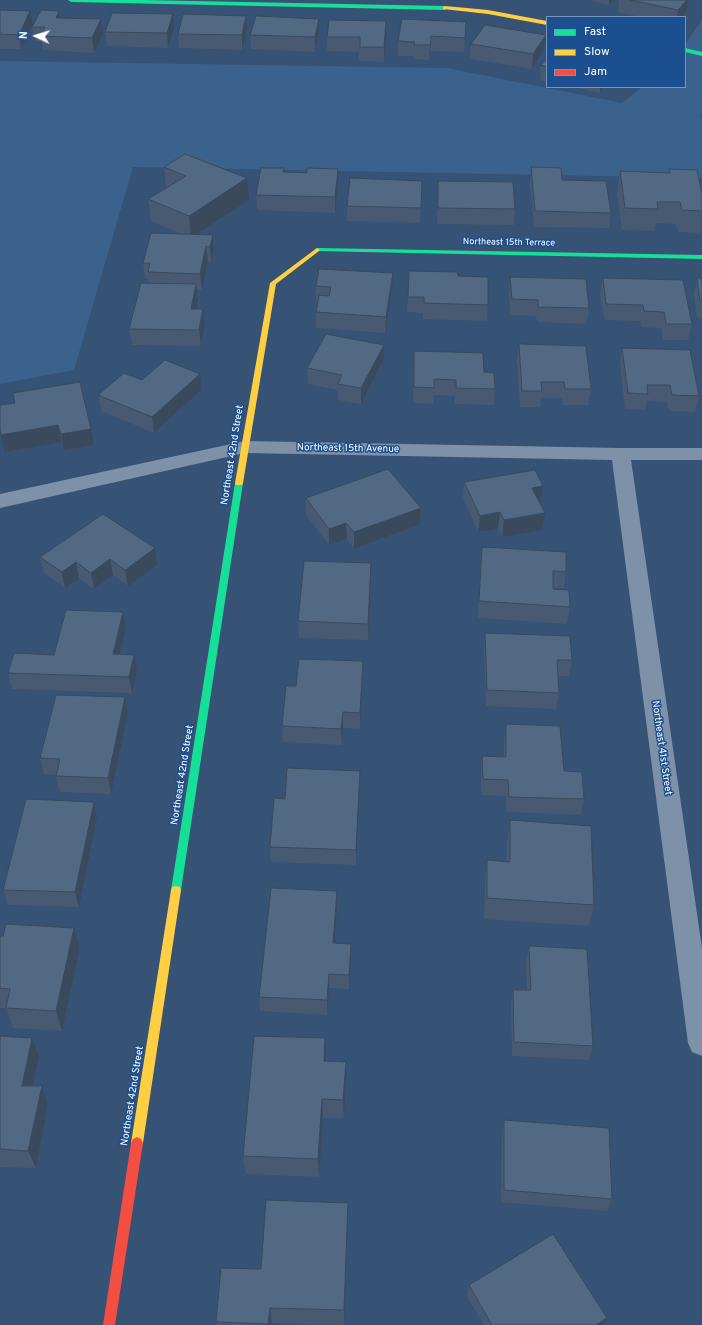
<!DOCTYPE html>
<html>
<head>
<meta charset="utf-8">
<style>
	body { margin:0 }
	#map { position:relative; width:702px; height:1325px; overflow:hidden; background:#365274; font-family:Overpass,sans-serif }
	canvas { display:block }
	.legend { position:absolute; left:546px; top:16px; width:140px; height:72px; box-sizing:border-box; background:#1b4f8f; border:1px solid #7695bc; margin:0; padding:5px 7px; list-style:none; font-size:12px; color:#fff }
	.legend li { display:flex; align-items:center; gap:8px; height:20px }
	.legend b { width:20px; border:1px solid #7695bc }
	.north { position:absolute; left:16px; top:16px; width:40px; height:40px; -webkit-text-stroke:3px #1b4f8f; paint-order:stroke; rotate:274deg; font-size:11px; font-weight:700; line-height:16px; text-align:center; color:#fff }
	.north::after { content:''; display:block; margin:auto; width:14px; height:18px; background:#fff; clip-path:polygon(50% 0,100% 100%,50% 72%,0 100%) }
</style>
</head>
<body>
<div id="map">
<canvas width="702" height="1325"></canvas>
<ul class="legend">
<li><b style="height:5px;background:#16e098"></b>Fast</li>
<li><b style="height:5px;background:#ffcf43"></b>Slow</li>
<li><b style="height:5px;background:#f24e42"></b>Jam</li>
</ul>
<div class="north">N</div>
</div>
<script>
const c = document.querySelector('canvas').getContext('2d');
c.lineJoin = 'round';
function fillPath(path, color) { c.fillStyle = color; c.fill(path, 'evenodd'); }
const toPath = rows => new Path2D(rows.map(r => 'M' + r).join(''));
function trace(path, color, width, dash) { c.strokeStyle = color; c.lineWidth = width; c.lineCap = dash ? 'butt' : 'round'; c.setLineDash(dash || []); c.stroke(path); }
function label(font, color, halo, rows, align = 'center') {
  c.font = font + ' Overpass,sans-serif'; c.lineWidth = 3; c.setLineDash([]); c.textBaseline = 'middle'; c.strokeStyle = halo; c.fillStyle = color; for (const [text, x, y, turn = 0] of rows) {
    c.save(); c.translate(x, y); c.rotate((+turn || 0) * Math.PI / 180); c.textAlign = isNaN(turn) ? turn : align; if (halo) c.strokeText(text, 0, 0); c.fillText(text, 0, 0); c.restore();
  }
}
const water = toPath([
	[702,20,702,110,700,117,702,118,702,178,133,167,74,370,0,384,0,61,447,68,622,103,642,87,685,87,685,44]
]);
const street = toPath([
	[245,441,621,448,702,448,702,460,631,460,702,948,702,1056,692,1052,688,1043,612,460,245,453,0,508,0,494,245,441]
]);
const fast = toPath([
	[68,0,144,0,445,6,448,8,445,10,71,2,68,0],
	[685,48,702,52,702,56,685,52,685,48],
	[317,248,702,255,702,259,315,251,314,250,317,248],
	[239,480,243,483,181,890,180,893,176,894,172,893,171,890,235,483,239,480]
]);
const slow = toPath([
	[445,6,488,10,547,21,547,25,488,14,443,9,443,7,445,6],
	[317,248,320,250,319,251,276,284,243,483,242,485,236,485,235,483,270,283,317,248],
	[176,886,180,887,181,890,143,1143,141,1147,137,1149,133,1147,131,1143,171,890,172,887,176,886]
]);
const jam = toPath([
	[137,1137,141,1139,143,1143,115,1325,103,1325,131,1143,133,1139,137,1137]
]);
const wall = toPath([
	[588,0,614,0,609,5],
	[619,0,689,0,688,2,686,13,682,17,640,17,618,12],
	[0,10,33,25,21,49,0,49],
	[60,18,101,19,103,34,94,53,43,50,42,42,35,41,32,27],
	[386,21,384,62,359,61,359,52,327,51,327,37],
	[466,22,464,52,430,51,429,60,414,59,414,56,398,56,398,41],
	[174,28,168,48,107,46,105,32],
	[247,30,242,50,179,48,178,34],
	[319,33,315,52,251,49,250,35],
	[546,35,544,49,532,69,470,59,471,44],
	[547,59,547,82,540,80,541,65],
	[572,87,604,87,600,93],
	[164,167,249,200,197,234,213,235,214,250,211,262,208,262,202,290,197,290,198,300,196,309,205,325,201,346,132,345,129,329,149,283,148,278,145,278,143,263,181,234,151,221,148,199,166,188],
	[531,167,562,180,611,213,609,228,534,227,530,183],
	[669,169,702,193,701,233,678,232,676,224,656,223,654,231,622,230,617,193,620,171,668,173],
	[284,173,338,184,335,213,257,210,256,195],
	[422,181,420,223,347,221,347,206],
	[438,181,515,209,514,225,437,224],
	[393,273,392,289,385,333,316,328,316,312,318,302,316,302,316,286],
	[458,276,488,305,487,321,423,319,423,313,407,312,408,297],
	[510,277,589,308,586,324,537,322,536,316,510,315,509,293],
	[603,278,692,324,688,340,663,340,661,328,641,327,640,321,604,320,600,294],
	[697,278,702,279,702,318,697,317,694,294],
	[519,344,591,389,588,405,563,405,562,398,541,398,540,407,520,407,517,361],
	[622,348,699,396,695,412,669,411,667,402,647,401,645,410,625,409,620,364],
	[414,351,484,372,495,389,494,405,455,404,455,396,434,395,433,404,413,403],
	[383,361,361,404,338,400,338,390,308,384,307,368],
	[142,380,201,390,154,433,101,411,98,395],
	[15,403,94,445,64,450,62,442,5,452],
	[464,482,541,502,539,503,542,530,502,537,498,529,478,532,463,498],
	[306,498,421,508,420,524,354,549,347,539,329,545,306,515],
	[482,547,566,572,564,588,553,588,553,589,570,607,567,624,478,618,480,563],
	[155,548,157,565,128,586,113,575,94,589,79,579,65,588,44,573,40,557],
	[371,580,368,640,299,638,298,621],
	[123,612,126,628,120,654,134,655,137,671,132,693,12,689,8,673,54,655],
	[485,633,572,660,569,676,558,676,559,693,556,709,486,706,484,649],
	[363,661,363,677,360,729,343,728,342,745,283,742,282,726,296,686],
	[128,713,111,794,60,792,56,776,56,775,44,774,40,758],
	[506,724,564,771,584,799,581,815,506,812,506,796,481,795,481,772,482,756,504,757,504,740],
	[360,786,356,865,271,862,270,847,285,799],
	[94,802,97,817,79,907,8,905,3,890],
	[510,820,594,905,589,926,484,919,485,881,487,860,507,862,507,842],
	[337,891,337,906,335,943,351,958,349,989,329,988,327,1015,260,1011,259,997],
	[74,928,80,948,62,1031,13,1028,6,1008,0,1008,0,936],
	[529,946,593,1046,589,1060,512,1056,511,1004,513,990,527,990,526,961],
	[0,1036,32,1038,39,1057,33,1086,42,1086,48,1105,36,1168,0,1167],
	[325,1038,325,1061,346,1081,344,1118,323,1118,319,1177,246,1174,243,1156],
	[504,1120,612,1199,607,1211,501,1202,502,1133],
	[348,1220,344,1325,272,1323,271,1325,217,1325,216,1322,261,1269],
	[469,1285,604,1325,484,1325,467,1297]
]);
const shadedWall = toPath([
	[609,0,614,0,609,5],
	[681,0,689,0,688,2,686,13,682,17,677,17,678,10],
	[30,11,33,25,21,49,19,35],
	[59,11,62,25,56,18],
	[173,14,174,28,168,48,167,33],
	[246,16,247,30,242,50,242,35],
	[101,19,103,34,94,53,92,38],
	[319,19,319,33,315,52,315,37],
	[386,21,386,35,384,62,384,47],
	[546,35,544,49,532,69,533,54],
	[431,36,430,51,429,60,430,45],
	[600,87,604,87,600,93],
	[338,169,338,184,335,213,335,197],
	[247,178,249,200,191,238,189,216],
	[213,235,214,250,211,262,210,247],
	[206,246,208,262,202,290,200,274],
	[393,273,392,289,385,333,386,317],
	[196,284,198,300,193,325,191,309],
	[203,309,205,325,201,346,199,330],
	[384,345,383,361,361,404,361,388],
	[200,374,201,390,154,433,152,417],
	[58,425,62,442,5,452,1,435],
	[91,429,94,445,64,450,61,434],
	[543,486,541,502,530,504,532,488],
	[421,508,420,524,354,549,354,532],
	[500,512,498,529,478,532,480,516],
	[545,513,542,530,502,537,504,520],
	[346,523,347,539,329,545,329,529],
	[155,548,157,565,128,586,125,570],
	[110,559,113,575,94,589,91,573],
	[76,562,79,579,65,588,62,572],
	[371,563,371,580,368,640,368,624],
	[123,612,126,628,116,670,113,654],
	[134,655,137,671,132,693,129,677],
	[363,661,363,677,360,729,360,713],
	[125,697,128,713,111,794,108,778],
	[343,712,343,728,342,745,341,729],
	[360,771,360,786,356,865,356,850],
	[94,802,97,817,79,907,75,892],
	[337,891,337,906,334,957,333,943],
	[74,928,80,948,62,1031,56,1011],
	[351,944,351,958,349,989,349,975],
	[329,974,329,988,327,1015,327,1000],
	[32,1038,39,1057,29,1104,22,1086],
	[325,1038,326,1058,324,1080,324,1061],
	[346,1062,346,1081,344,1118,343,1100],
	[42,1086,48,1105,36,1168,28,1151],
	[322,1099,323,1118,319,1177,318,1159],
	[348,1203,348,1220,344,1325,344,1310],
	[270,1308,272,1323,271,1325,268,1325,268,1324],
	[607,1318,604,1325,596,1325]
]);
const building = toPath([
	[630,0,687,0,678,10,630,0],
	[0,10,30,11,19,35,0,34,0,10],
	[41,10,59,11,56,18,101,19,92,38,41,36,45,27,32,27,41,10],
	[112,13,173,14,167,33,105,32,112,13],
	[183,14,246,16,242,35,178,34,183,14],
	[256,16,319,19,315,37,250,35,256,16],
	[402,19,466,22,465,38,431,36,430,45,414,45,415,42,398,41,402,19],
	[329,20,386,21,384,47,360,47,360,37,327,37,329,20],
	[485,25,546,35,533,54,471,44,485,25],
	[547,59,547,67,541,65,547,59],
	[185,154,247,178,189,216,148,199,186,176,164,167,185,154],
	[531,167,561,168,562,180,606,181,611,213,535,211,531,167],
	[261,168,284,168,283,172,307,173,307,168,338,169,335,197,256,195,261,168],
	[669,169,697,170,702,193,702,211,682,210,680,202,657,202,658,209,625,208,620,171,670,173,669,169],
	[350,178,422,181,421,208,347,206,350,178],
	[438,181,513,182,515,209,438,208,438,181],
	[151,233,213,235,210,247,206,246,200,274,148,272,150,263,143,263,151,233],
	[319,269,393,273,386,317,316,312,319,295,329,296,331,287,316,286,319,269],
	[409,271,457,272,458,276,488,277,488,305,424,303,424,297,408,297,409,271],
	[510,277,586,279,589,308,538,307,538,300,512,299,510,277],
	[603,278,683,280,692,324,666,324,664,312,644,311,643,305,606,304,603,278],
	[697,278,702,279,702,301,700,301,697,278],
	[141,283,196,284,191,309,203,309,199,330,129,329,141,283],
	[326,334,384,345,361,388,338,384,342,375,307,368,326,334],
	[519,344,586,346,591,389,565,389,564,382,541,382,542,391,522,391,519,344],
	[622,348,690,350,699,396,672,395,670,385,647,385,648,394,628,393,622,348],
	[414,351,483,353,484,372,494,373,495,389,456,388,456,380,434,379,434,388,414,387,414,351],
	[165,360,200,374,152,417,98,395,124,373,142,380,165,360],
	[80,382,91,429,61,434,58,425,1,435,0,430,0,405,15,403,13,393,80,382],
	[388,469,421,508,354,532,346,523,329,529,306,498,388,469],
	[535,470,543,486,532,488,545,513,504,520,500,512,480,516,464,482,535,470],
	[103,514,155,548,125,570,110,559,91,573,76,562,62,572,40,557,103,514],
	[482,547,566,552,566,572,553,571,553,589,569,590,570,607,479,601,482,547],
	[304,561,371,563,368,624,298,621,304,561],
	[66,610,123,612,113,654,134,655,129,677,8,673,14,653,54,655,66,610],
	[485,633,570,636,572,660,557,660,559,693,487,690,485,633],
	[299,659,363,661,360,713,343,712,341,729,282,726,286,686,296,686,299,659],
	[56,695,125,697,108,778,56,776,60,759,40,758,56,695],
	[506,724,560,726,564,771,582,772,584,799,509,797,508,780,483,779,482,756,506,757,506,724],
	[287,768,360,771,356,850,270,847,274,798,285,799,287,768],
	[26,799,94,802,75,892,3,890,26,799],
	[510,820,591,826,594,905,487,898,487,860,510,862,510,820],
	[271,888,337,891,333,943,351,944,349,975,329,974,327,1000,259,997,271,888],
	[6,924,74,928,56,1011,6,1008,10,989,0,988,0,936,3,936,6,924],
	[529,946,587,949,593,1046,514,1042,513,990,531,990,529,946],
	[0,1036,32,1038,22,1086,42,1086,28,1151,0,1149,0,1036],
	[254,1036,325,1038,324,1061,346,1062,343,1100,322,1099,318,1159,243,1156,254,1036],
	[504,1120,609,1128,612,1199,504,1190,504,1120],
	[266,1200,348,1203,344,1310,270,1308,268,1324,216,1322,221,1268,261,1269,266,1200],
	[553,1234,607,1318,596,1325,492,1325,469,1285,553,1234]
]);
const farStreetnames = [
	["Northeast 15th Terrace",509,243,1]
];
const streetNames = [
	["Northeast 15th Avenue",348,449,1],
	["Northeast 42nd Street",233,455,-81],
	["Northeast 41st Street",661,748,82],
	["Northeast 42nd Street",183,775,-81],
	["Northeast 42nd Street",133,1096,-81]
];
fillPath(water, '#3b618d');
fillPath(street, '#7d92a8');
fillPath(fast, '#16e098');
fillPath(slow, '#ffcf43');
fillPath(jam, '#f24e42');
fillPath(wall, '#475a72');
fillPath(shadedWall, '#394a5c');
fillPath(building, '#526984');
trace(building, '#394a5c', 1);
label('9px', '#fff', '#1b4f8f', farStreetnames);
label('10px', '#fff', '#1b4f8f', streetNames);
</script>
</body>
</html>
